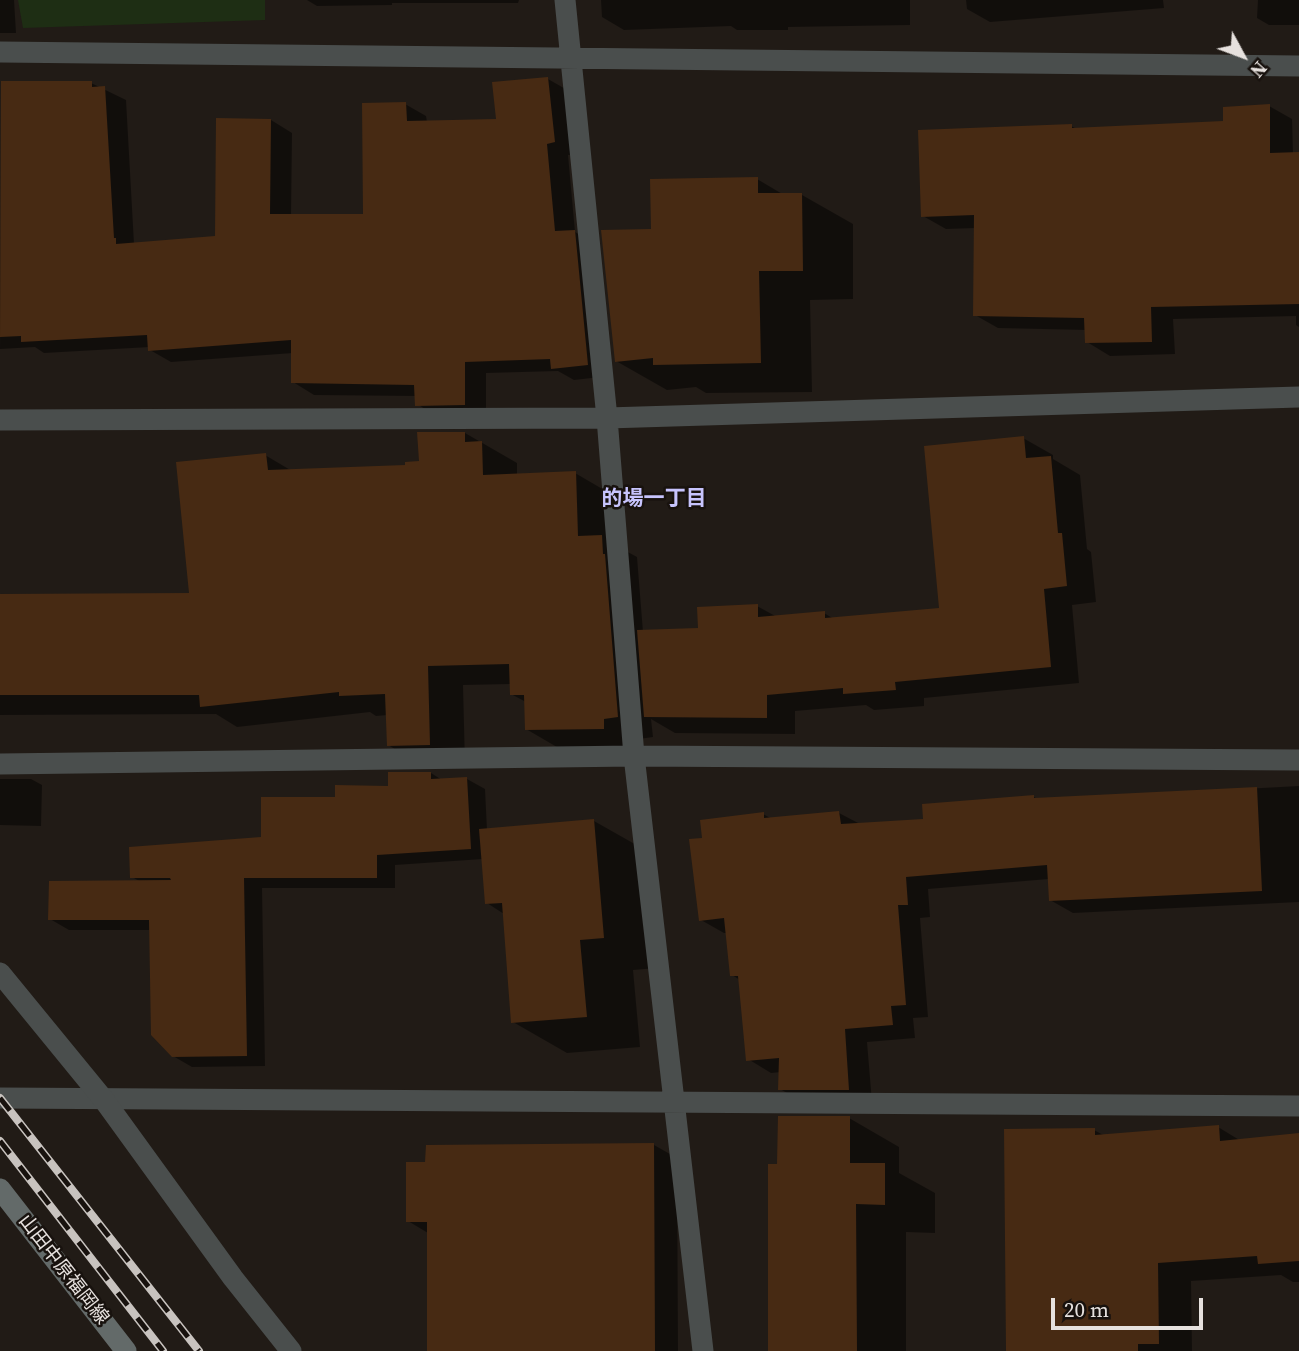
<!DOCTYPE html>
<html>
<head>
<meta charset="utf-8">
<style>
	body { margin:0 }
	#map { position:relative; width:1299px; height:1351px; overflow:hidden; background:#211b16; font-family:"Source Serif 4",serif }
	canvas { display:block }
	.north { position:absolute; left:1208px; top:21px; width:70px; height:70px; -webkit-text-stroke:5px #18120e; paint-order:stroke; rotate:131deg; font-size:19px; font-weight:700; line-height:28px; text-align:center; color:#e6e1de }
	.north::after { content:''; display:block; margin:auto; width:24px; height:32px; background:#e6e1de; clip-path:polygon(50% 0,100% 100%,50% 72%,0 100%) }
	.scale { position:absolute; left:1051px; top:1298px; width:152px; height:32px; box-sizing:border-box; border:4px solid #e6e1de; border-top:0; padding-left:9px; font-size:21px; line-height:24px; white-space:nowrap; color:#e6e1de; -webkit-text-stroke:5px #18120e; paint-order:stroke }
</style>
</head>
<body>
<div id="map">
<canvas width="1299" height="1351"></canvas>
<div class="north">N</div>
<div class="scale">20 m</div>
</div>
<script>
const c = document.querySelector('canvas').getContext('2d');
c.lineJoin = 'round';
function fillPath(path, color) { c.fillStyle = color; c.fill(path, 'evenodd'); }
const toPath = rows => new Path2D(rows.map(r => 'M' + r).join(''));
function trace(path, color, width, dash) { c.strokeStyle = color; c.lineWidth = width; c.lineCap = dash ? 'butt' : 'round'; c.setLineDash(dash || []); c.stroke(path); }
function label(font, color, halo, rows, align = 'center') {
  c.font = font + ' "Source Serif 4","Noto Sans JP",serif'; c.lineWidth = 5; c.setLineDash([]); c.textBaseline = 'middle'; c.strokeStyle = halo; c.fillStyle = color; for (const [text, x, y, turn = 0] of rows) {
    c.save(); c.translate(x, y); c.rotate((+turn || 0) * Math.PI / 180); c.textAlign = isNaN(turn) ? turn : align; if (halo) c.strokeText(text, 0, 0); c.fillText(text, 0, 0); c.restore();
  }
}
const green = toPath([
	[18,0,265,0,265,20,23,28]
]);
const shadow = toPath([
	[0,0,14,0,16,33,0,33],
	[307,0,519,0,518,3,392,3,392,5,317,6],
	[601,0,910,0,910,25,788,27,788,30,737,30,731,26,624,30,602,17],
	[966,0,1163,0,1164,8,990,22,967,9],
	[1258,0,1299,0,1299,25,1269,25,1257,18],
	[548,79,569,91,576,154,568,155,575,232,596,244,609,376,574,380,558,371,486,373,486,417,438,417,417,404,417,396,314,395,293,382,293,353,171,362,150,350,150,347,44,353,35,347,0,349,2,82,91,83,126,100,134,244,216,238,271,120,292,133,291,216,365,215,405,104,426,116,427,122,498,121],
	[1269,106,1292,119,1293,154,1299,154,1299,327,1296,325,1296,316,1173,319,1175,354,1110,356,1087,342,1087,330,998,328,975,315,976,228,946,229,923,216,1071,126,1077,129,1225,122],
	[757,179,784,195,802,195,853,224,853,299,810,300,812,392,706,393,696,387,667,390,616,361,653,231],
	[465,433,517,463,517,475,575,473,611,494,613,544,637,557,643,632,699,629,757,606,777,617,824,613,834,619,941,610,1023,438,1053,455,1053,459,1080,475,1087,549,1091,552,1096,602,1072,605,1079,683,924,698,924,706,874,710,866,705,795,711,795,734,675,733,651,719,653,737,639,739,639,749,562,750,526,729,526,702,511,694,511,684,463,685,465,765,424,766,388,745,388,715,376,716,370,712,237,727,216,714,0,715,0,596,191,595,265,455,292,471,407,466,421,463],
	[431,773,442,780,467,779,485,789,487,830,594,821,647,851,657,968,633,970,640,1047,567,1053,513,1022,504,914,487,903,483,859,395,865,395,888,262,888,265,1066,192,1067,173,1056,151,930,69,930,50,919,141,882,132,877,263,839,337,799,390,787],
	[0,779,31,779,42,785,41,826,0,825],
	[1299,786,1299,902,1073,913,1050,900,1049,879,928,889,930,917,920,918,928,1017,913,1018,915,1038,867,1042,872,1102,803,1102,780,1089,781,1072,771,1073,748,1059,740,980,732,975,728,933,724,933,701,920,704,840,763,814,772,819,839,813,860,824,925,821,1034,797,1039,800],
	[849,1118,899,1147,899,1173,935,1193,935,1233,906,1232,906,1351,770,1351,778,1166],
	[1218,1127,1241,1141,1299,1136,1299,1282,1293,1282,1281,1275,1191,1281,1192,1351,1008,1351,1094,1130,1105,1136],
	[654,1145,677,1158,678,1351,429,1351,428,1233,408,1221]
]);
const building = toPath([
	[548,77,555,142,547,144,555,231,575,230,588,365,551,369,550,359,465,362,465,405,415,406,414,385,291,383,291,340,148,351,147,335,21,342,21,336,0,337,1,81,92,81,92,87,105,86,114,238,116,238,116,244,215,236,216,118,271,119,270,214,363,214,362,103,406,102,407,121,496,119,492,82],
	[1270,104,1270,153,1299,152,1299,304,1151,307,1152,342,1085,343,1084,318,973,316,974,215,921,217,918,130,1072,124,1072,128,1223,121,1223,107],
	[758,177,758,193,802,193,803,271,759,271,761,363,653,365,653,358,615,362,601,230,651,229,650,179],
	[417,432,465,432,465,442,482,441,483,475,576,471,578,536,602,535,603,554,605,554,618,717,604,719,604,729,525,730,524,695,510,695,509,664,428,666,430,745,387,746,385,694,339,696,339,692,200,707,199,695,0,695,0,594,189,593,176,462,266,453,268,470,405,465,405,462,419,461],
	[1024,436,1026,458,1051,456,1058,533,1062,533,1067,586,1044,589,1051,667,895,682,896,690,843,694,843,688,767,695,767,718,644,717,637,630,698,628,697,607,758,604,758,617,825,611,825,618,939,608,924,446],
	[388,772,431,772,431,779,467,777,471,849,377,855,377,878,244,878,247,1056,172,1057,151,1035,149,920,48,920,49,881,171,880,170,878,130,878,129,847,261,837,261,797,335,797,335,785,388,786],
	[1257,787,1262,891,1049,901,1047,865,906,877,908,905,898,905,906,1005,891,1006,893,1025,845,1029,849,1090,778,1090,779,1058,746,1061,738,976,730,976,724,918,699,921,689,839,702,838,700,820,764,812,764,818,839,811,841,824,923,819,922,804,1034,795,1034,798],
	[594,819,604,938,580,940,587,1017,511,1023,502,903,485,904,479,829],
	[778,1116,850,1116,850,1163,885,1163,885,1205,856,1204,857,1351,768,1351,768,1164,777,1164],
	[1219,1125,1220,1141,1299,1133,1299,1261,1258,1264,1257,1256,1158,1263,1159,1344,1138,1344,1138,1351,1006,1351,1004,1129,1095,1128,1095,1135],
	[654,1143,655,1351,427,1351,427,1222,406,1222,406,1162,425,1162,426,1145]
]);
const minor = toPath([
	[565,0,607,418,634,756,703,1351],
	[0,52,1299,66],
	[0,420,607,418,1299,397],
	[0,764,634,756,1299,760],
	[0,1098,1299,1106]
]);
const tertiary = toPath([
	[0,973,104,1100,233,1278,291,1351]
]);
const secondary = toPath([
	[0,1189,126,1351]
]);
const rail = toPath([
	[0,1098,199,1351],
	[0,1141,163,1351]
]);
const streetNames = [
	["山田中原福岡線",63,1270,52]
];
const neighbourhoodNames = [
	["的場一丁目",654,500]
];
fillPath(green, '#1e2e14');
fillPath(shadow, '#0007');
fillPath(building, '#472a13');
trace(minor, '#4a4e4d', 21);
trace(tertiary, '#4a4e4d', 21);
trace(secondary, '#636a69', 21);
trace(rail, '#c8c3bf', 8);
trace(rail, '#18120e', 5, [16]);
label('19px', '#e6e1de', '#18120e', streetNames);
label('bold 21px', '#c7c4fd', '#18120e', neighbourhoodNames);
</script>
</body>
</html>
